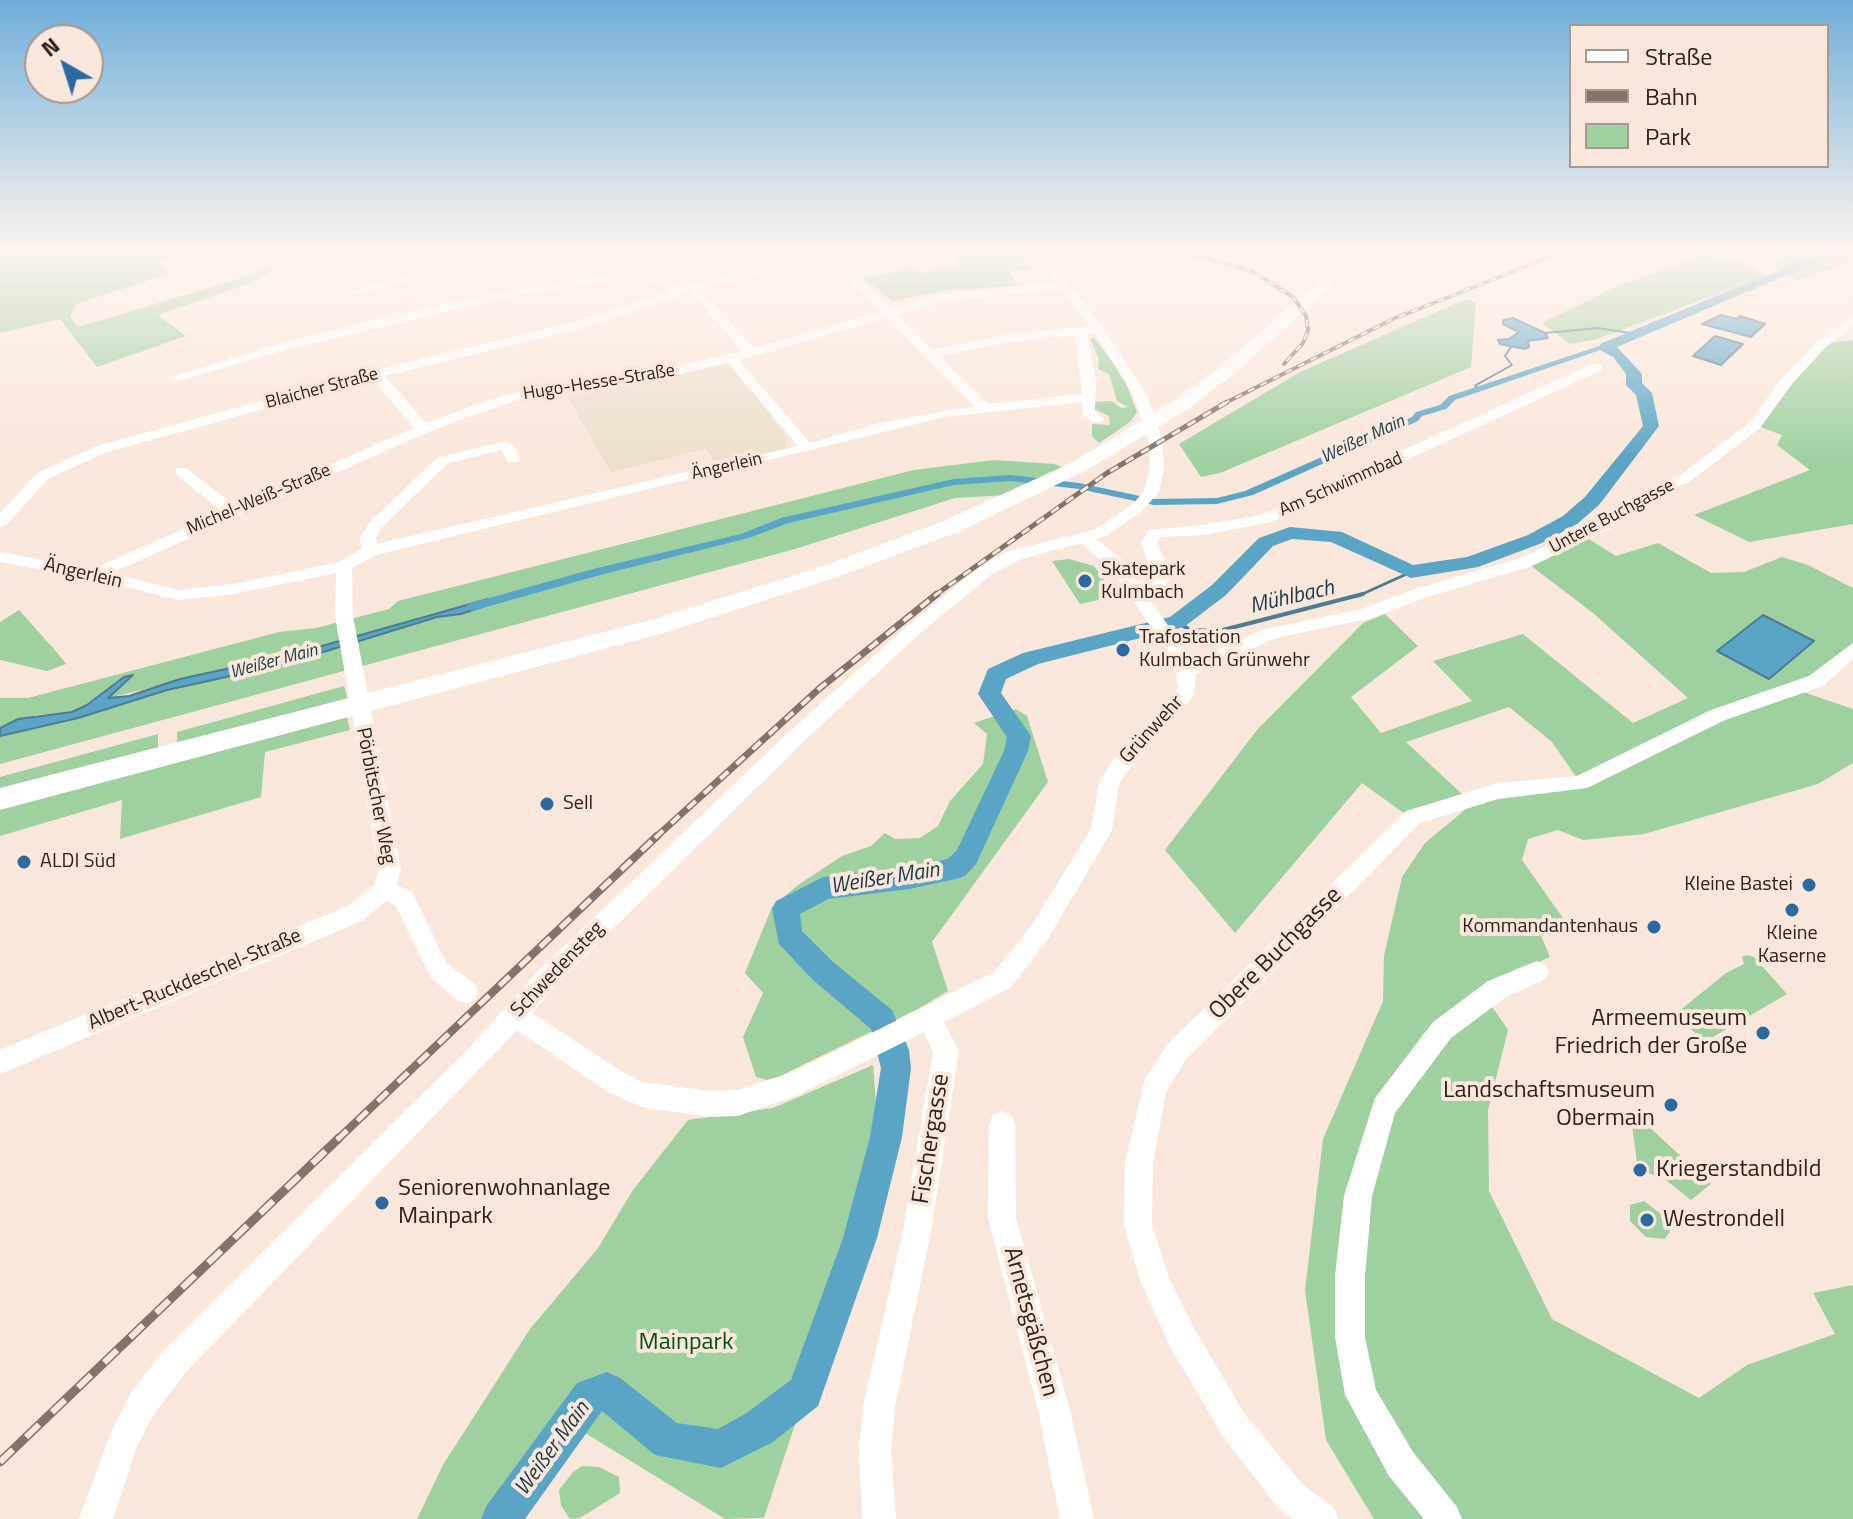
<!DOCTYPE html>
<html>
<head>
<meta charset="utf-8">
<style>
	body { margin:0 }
	#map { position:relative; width:1853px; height:1519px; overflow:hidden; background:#fae7db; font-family:"Titillium Web",sans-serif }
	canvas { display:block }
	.legend { position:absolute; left:1569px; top:24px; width:260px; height:144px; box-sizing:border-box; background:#fae7db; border:2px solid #a8988e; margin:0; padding:10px 14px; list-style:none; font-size:24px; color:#2e221b }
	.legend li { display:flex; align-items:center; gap:16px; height:40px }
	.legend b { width:40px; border:2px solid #a8988e }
	.north { position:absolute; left:24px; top:24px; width:80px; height:80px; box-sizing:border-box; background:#fae7db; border:2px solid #a8988e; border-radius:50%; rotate:321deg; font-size:22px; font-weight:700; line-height:32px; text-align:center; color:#2e221b }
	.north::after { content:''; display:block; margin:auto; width:28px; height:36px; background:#2b6aa1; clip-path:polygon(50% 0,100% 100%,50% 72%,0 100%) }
</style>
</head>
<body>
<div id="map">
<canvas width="1853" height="1519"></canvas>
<ul class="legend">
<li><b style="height:10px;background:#fff"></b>Straße</li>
<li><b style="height:10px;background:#83746b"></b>Bahn</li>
<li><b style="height:22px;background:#9fd0a0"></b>Park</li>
</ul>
<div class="north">N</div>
</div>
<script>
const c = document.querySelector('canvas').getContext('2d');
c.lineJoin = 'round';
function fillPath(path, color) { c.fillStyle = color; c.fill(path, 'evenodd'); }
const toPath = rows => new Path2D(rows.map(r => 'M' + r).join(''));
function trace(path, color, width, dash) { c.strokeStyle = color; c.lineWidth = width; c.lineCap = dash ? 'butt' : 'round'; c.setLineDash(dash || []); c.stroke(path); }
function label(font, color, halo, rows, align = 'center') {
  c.font = font + ' "Titillium Web",sans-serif'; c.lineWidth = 8; c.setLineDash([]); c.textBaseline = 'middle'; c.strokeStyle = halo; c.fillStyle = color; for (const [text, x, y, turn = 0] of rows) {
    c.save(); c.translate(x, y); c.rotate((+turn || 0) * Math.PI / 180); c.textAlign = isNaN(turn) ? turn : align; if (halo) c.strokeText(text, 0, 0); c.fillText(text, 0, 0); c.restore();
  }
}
const industrial = toPath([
	[727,363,733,365,775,415,771,417,787,437,784,450,718,467,706,449,611,472,563,389]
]);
const green = toPath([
	[0,249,193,249,158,262,169,274,76,304,70,317,78,327,229,282,267,267,274,269,251,283,158,315,186,336,97,367,60,319,0,333],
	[1785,249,1853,249,1853,262,1797,280,1772,265,1787,257],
	[998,251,1000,255,1019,253,1031,270,1009,271,1018,286,948,290,892,301,863,278,913,268,924,273,959,264,955,256],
	[1702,256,1746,263,1766,276,1594,340,1570,344,1542,323,1622,284],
	[1466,299,1476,302,1471,367,1220,473,1201,477,1179,444,1300,372],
	[1094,337,1124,378,1137,412,1130,422,1099,443,1092,436,1092,424,1110,425,1109,416,1094,409,1093,402,1112,401,1121,408,1128,407,1117,401,1109,374,1098,369,1099,359,1090,339],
	[1853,340,1853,524,1749,542,1694,515,1810,470,1777,445,1782,435,1755,425,1822,344],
	[994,460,1055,464,1063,468,1009,495,955,498,795,549,0,764,0,736,5,734,78,718,181,686,281,665,437,617,473,611,485,606,488,600,290,655,108,698,131,676,124,677,87,705,72,712,36,715,0,728,0,698,28,698,279,632,316,628,389,609,398,601,914,470],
	[1584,536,1616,556,1658,543,1711,573,1744,572,1782,557,1808,565,1853,588,1853,649,1797,690,1853,709,1853,763,1818,784,1644,834,1583,840,1558,830,1528,839,1522,860,1565,921,1540,933,1550,957,1480,989,1508,1030,1488,1110,1489,1191,1552,1319,1699,1398,1747,1365,1835,1334,1813,1293,1853,1285,1853,1519,1374,1519,1326,1440,1305,1290,1323,1139,1383,1001,1384,956,1402,877,1425,843,1478,799,1583,787,1552,742,1509,707,1406,742,1462,794,1405,814,1362,783,1235,933,1165,850,1257,730,1363,623,1385,614,1418,646,1351,697,1381,733,1472,701,1433,661,1523,634,1633,723,1688,698,1593,613,1526,562],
	[1069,559,1094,566,1117,596,1080,604,1052,561],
	[19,610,60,656,66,664,47,671,0,660,0,622],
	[344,686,348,701,0,794,0,777,158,734,158,747,177,743,177,732],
	[1016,709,1027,716,1048,782,932,942,948,991,918,1009,780,1076,767,1080,756,1077,743,1037,763,993,745,973,772,907,798,885,842,856,871,846,885,833,895,839,920,838,938,826,950,801,983,764,987,734,974,723],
	[346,714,350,730,265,752,261,797,120,839,122,800,0,836,0,805],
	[1747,955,1754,957,1787,994,1706,1041,1673,1016,1726,973,1744,964,1742,957],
	[873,1065,878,1128,863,1198,838,1295,764,1518,725,1519,577,1428,525,1519,417,1519,443,1465,530,1329,598,1248,633,1190,688,1120,773,1108],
	[1630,1112,1633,1112,1711,1184,1691,1200,1666,1180,1638,1169],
	[1644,1201,1666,1218,1670,1231,1665,1239,1646,1237,1630,1221,1630,1205],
	[582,1466,599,1467,619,1477,620,1493,580,1518,570,1519,561,1505,559,1490,573,1472]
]);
const water = toPath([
	[1721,315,1737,319,1740,316,1765,324,1751,337,1702,324,1721,315],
	[1513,318,1545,333,1548,338,1528,341,1529,347,1525,349,1500,344,1498,340,1509,339,1519,332,1503,324,1503,320,1513,318],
	[1715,336,1743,344,1721,365,1693,356,1715,336],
	[488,599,485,606,461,614,437,617,281,665,167,690,78,718,0,736,0,728,18,719,72,712,87,705,124,677,133,675,108,698,129,696,180,679,290,655,488,599],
	[1763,615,1814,641,1769,679,1717,651,1763,615]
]);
const streamFar2 = toPath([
	[1545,333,1598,328,1636,334],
	[1475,391,1476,385,1512,365,1505,356,1511,347]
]);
const streamFar1 = toPath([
	[1358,596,1411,572]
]);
const stream = toPath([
	[1177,622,1190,630,1219,631,1363,594]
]);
const canal = toPath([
	[1602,345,1609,347,1455,400,1446,409,1422,416,1418,421,1253,495,1217,504,1154,505,1079,489,1011,481,954,485,788,523,749,538,600,575,472,611,466,607,468,604,593,569,741,534,781,518,954,479,1011,475,1079,483,1154,499,1217,498,1245,491,1412,417,1416,412,1440,405,1449,396,1602,345]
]);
const river = toPath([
	[1830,249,1848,249,1617,347,1642,374,1642,383,1652,393,1659,426,1599,505,1577,524,1542,543,1478,567,1411,578,1331,542,1292,539,1273,546,1226,595,1184,627,1038,664,1006,679,1001,693,1031,736,1028,751,976,864,965,876,956,879,909,889,828,899,800,914,802,931,833,962,892,1010,909,1050,911,1068,902,1137,877,1238,818,1406,773,1442,721,1468,655,1455,602,1411,525,1519,481,1519,487,1505,577,1383,607,1372,620,1378,677,1423,718,1429,745,1414,791,1380,843,1238,870,1137,881,1068,871,1029,813,980,779,944,772,909,776,901,823,877,909,867,948,859,957,850,1004,751,1007,737,978,694,988,669,1023,653,1170,617,1212,585,1259,538,1290,527,1342,532,1413,565,1467,557,1528,535,1563,516,1585,497,1643,426,1636,395,1626,385,1626,374,1613,357,1600,350,1600,344,1830,249]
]);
const minor = toPath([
	[492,249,509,249,504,253,551,283,633,271,611,249,622,249,646,271,682,287,829,251,857,249,837,256,891,309,939,295,1056,282,1031,249,1042,249,1105,330,1147,395,1162,438,1164,469,1159,492,1142,511,1106,536,1096,539,1122,560,1136,581,1154,578,1141,543,1148,530,1204,525,1261,515,1592,364,1602,364,1602,370,1271,522,1204,535,1160,537,1157,543,1170,571,1170,580,1160,590,1144,591,1193,661,1265,629,1362,609,1412,590,1520,558,1599,522,1649,488,1679,476,1750,422,1782,378,1818,341,1853,316,1853,326,1826,347,1792,384,1760,428,1689,482,1659,494,1611,528,1532,566,1424,598,1372,618,1276,638,1196,674,1194,695,1125,774,1119,784,1112,830,1048,939,1010,988,944,1022,959,1051,931,1231,895,1407,891,1449,896,1519,862,1519,859,1449,863,1407,903,1231,933,1052,924,1032,798,1095,738,1116,709,1117,642,1107,608,1092,517,1030,188,1370,153,1415,136,1449,113,1519,79,1519,111,1432,131,1393,166,1348,470,1047,539,970,790,731,905,628,980,566,1009,551,1094,530,1132,505,1144,491,1150,469,1148,438,1133,395,1095,333,1087,334,1096,379,1095,411,1104,419,1102,422,1092,422,1083,416,1082,402,945,417,376,555,352,568,353,616,401,870,396,885,412,892,447,964,475,984,478,992,475,1000,466,1003,457,1000,431,978,396,906,386,901,364,920,0,1074,0,1050,348,906,374,885,379,870,335,616,336,573,234,594,178,600,95,579,0,562,0,552,93,569,222,512,176,474,176,468,186,468,235,506,414,428,373,379,107,452,49,478,6,525,0,527,0,513,39,472,97,446,371,371,583,320,671,291,641,277,518,295,293,348,175,382,168,378,285,342,437,305,539,285,493,256,360,294,350,292,492,249],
	[827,258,880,312,753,348,701,289,827,258],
	[1061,289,1089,326,1009,334,933,350,897,315,940,302,1061,289],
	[691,292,742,351,671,368,544,386,492,399,426,423,385,376,591,326,691,292],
	[886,318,974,406,879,423,810,443,739,360,886,318],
	[1075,335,1082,394,988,404,939,356,1009,342,1075,335],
	[728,363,798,446,377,544,376,538,381,528,447,464,501,450,508,462,518,462,520,459,513,445,506,441,437,458,369,523,360,538,362,549,339,562,234,584,178,590,111,573,428,432,502,405,544,394,671,376,728,363],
	[1081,543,1110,568,1174,660,1178,688,1110,764,1099,784,1091,829,1032,925,994,972,793,1072,738,1090,709,1091,643,1082,626,1074,532,1013,555,986,804,741,917,636,992,574,1021,559,1081,543],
	[1853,643,1853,659,1823,686,1725,720,1587,788,1498,799,1420,823,1185,1061,1166,1092,1153,1163,1152,1225,1169,1278,1194,1328,1244,1413,1303,1485,1333,1507,1338,1519,1293,1519,1279,1509,1222,1435,1172,1350,1141,1283,1124,1225,1125,1163,1145,1079,1167,1045,1406,811,1498,783,1577,776,1711,710,1809,676,1853,643],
	[1537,961,1545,965,1549,972,1545,979,1506,997,1451,1038,1395,1113,1372,1196,1365,1276,1365,1337,1376,1390,1413,1452,1457,1507,1462,1519,1424,1519,1389,1476,1345,1395,1335,1337,1335,1276,1344,1196,1375,1098,1433,1022,1488,981,1537,961],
	[1002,1111,1011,1115,1015,1124,1016,1218,1070,1410,1094,1519,1060,1519,1038,1410,988,1218,989,1124,993,1115,1002,1111]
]);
const highway = toPath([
	[1355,249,1372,249,1234,374,1188,409,1087,470,960,531,837,577,667,632,0,810,0,788,651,620,821,567,944,521,1073,462,1174,401,1222,366,1355,249]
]);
const railFar4 = toPath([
	[1176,250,1252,271,1293,297,1306,316,1308,330,1303,343,1284,364],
	[1223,404,1393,319,1570,249]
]);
const railFar3 = toPath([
	[934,596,1107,473,1227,402]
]);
const railFar2 = toPath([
	[655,838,820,688,937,594]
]);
const railFar1 = toPath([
	[337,1140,657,836]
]);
const rail = toPath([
	[0,1462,339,1138]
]);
const markers = [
	[1085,581,8,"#2b6aa1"],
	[1123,650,8,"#2b6aa1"],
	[547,804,8,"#2b6aa1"],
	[24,862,8,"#2b6aa1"],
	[1809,885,8,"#2b6aa1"],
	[1792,910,8,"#2b6aa1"],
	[1654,927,8,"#2b6aa1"],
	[1763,1033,8,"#2b6aa1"],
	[1671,1105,8,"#2b6aa1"],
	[1640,1170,8,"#2b6aa1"],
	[382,1203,8,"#2b6aa1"],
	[1647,1220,8,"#2b6aa1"]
];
const farStreetnames = [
	["Hugo-Hesse-Straße",599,383,-9],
	["Blaicher Straße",322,389,-15],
	["Ängerlein",727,467,-13],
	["Am Schwimmbad",1341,485,-24],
	["Michel-Weiß-Straße",259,500,-23],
	["Untere Buchgasse",1612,517,-28]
];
const farWaternames = [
	["Weißer Main",1363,440,-25],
	["Weißer Main",274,662,-15]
];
const poiNames = [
	["Skatepark",1101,570],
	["Kulmbach",1101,593],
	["Trafostation",1139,638],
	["Kulmbach Grünwehr",1139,661],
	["Sell",563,804],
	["ALDI Süd",40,862],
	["Kleine Bastei",1793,885,"right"],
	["Kommandantenhaus",1638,927,"right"],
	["Kleine",1792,934,"center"],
	["Kaserne",1792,957,"center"]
];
const streetNames = [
	["Ängerlein",83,574,13],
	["Grünwehr",1152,730,-48],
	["Pörbitscher Weg",375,796,79],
	["Schwedensteg",558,970,-46],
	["Albert-Ruckdeschel-Straße",195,980,-23]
];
const waterNames = [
	["Mühlbach",1292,598,-13],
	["Weißer Main",885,879,-9],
	["Weißer Main",553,1449,-54]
];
const nearStreetnames = [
	["Obere Buchgasse",1276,954,-45],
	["Fischergasse",932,1139,-81],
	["Arnetsgäßchen",1030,1322,75]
];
const nearPoinames = [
	["Armeemuseum",1747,1019,"right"],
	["Friedrich der Große",1747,1047,"right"],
	["Landschaftsmuseum",1655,1091,"right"],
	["Obermain",1655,1119,"right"],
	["Kriegerstandbild",1656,1170],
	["Seniorenwohnanlage",398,1189],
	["Mainpark",398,1217],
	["Westrondell",1663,1220]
];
const nearParknames = [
	["Mainpark",686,1343]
];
fillPath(industrial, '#ece0cc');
fillPath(green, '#9fd0a0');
fillPath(water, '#5aa4c5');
trace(water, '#4d7d92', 2);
trace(streamFar2, '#4d7d92', 2);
trace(streamFar1, '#4d7d92', 3);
trace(stream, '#4d7d92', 4);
fillPath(canal, '#5aa4c5');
fillPath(river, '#5aa4c5');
fillPath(minor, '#fff');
fillPath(highway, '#fff');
trace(railFar4, '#83746b', 4);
trace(railFar3, '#83746b', 5);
trace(railFar2, '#83746b', 7);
trace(railFar1, '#83746b', 8);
trace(rail, '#83746b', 9);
trace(railFar4, '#fae7db', 2, [7]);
trace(railFar3, '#fae7db', 3, [9]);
trace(railFar2, '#fae7db', 4, [11]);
trace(railFar1, '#fae7db', 5, [14]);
trace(rail, '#fae7db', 6, [18]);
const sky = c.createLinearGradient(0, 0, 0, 462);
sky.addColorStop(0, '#6faeda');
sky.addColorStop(0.54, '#fdf4ef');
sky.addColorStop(1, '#fdf4ef00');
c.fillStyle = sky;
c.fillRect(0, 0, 1853, 462);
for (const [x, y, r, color] of markers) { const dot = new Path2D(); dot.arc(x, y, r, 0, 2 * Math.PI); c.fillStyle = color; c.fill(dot); trace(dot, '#fae7db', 3); }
label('18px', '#2e221b', '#fae7db', farStreetnames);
label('italic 18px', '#183a49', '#fae7db', farWaternames);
label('20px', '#2e221b', '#fae7db', poiNames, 'left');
label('20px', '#2e221b', '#fae7db', streetNames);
label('italic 22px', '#183a49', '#fae7db', waterNames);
label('24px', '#2e221b', '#fae7db', nearStreetnames);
label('24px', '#2e221b', '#fae7db', nearPoinames, 'left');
label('24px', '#035314', '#fae7db', nearParknames);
</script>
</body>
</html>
